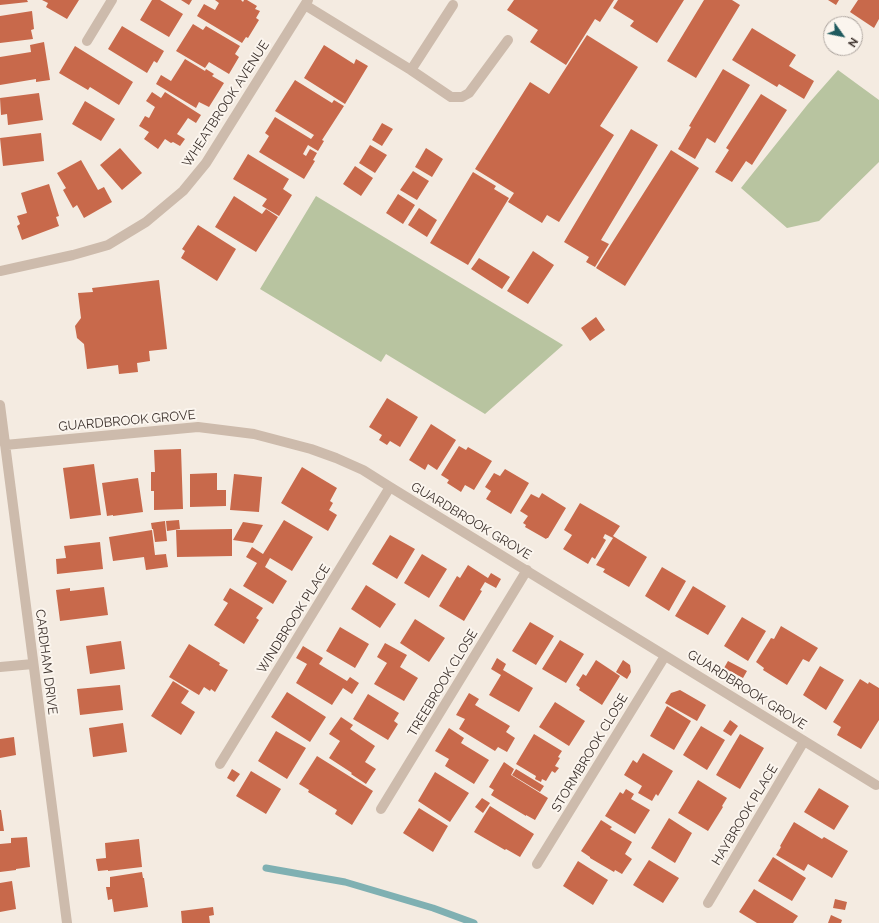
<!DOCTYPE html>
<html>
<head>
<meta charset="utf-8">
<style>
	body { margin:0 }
	#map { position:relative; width:879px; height:923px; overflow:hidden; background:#f4ebe1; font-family:Raleway,sans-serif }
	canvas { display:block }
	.north { position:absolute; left:823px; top:16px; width:40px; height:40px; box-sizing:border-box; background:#fbf5ee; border:1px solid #aea6a0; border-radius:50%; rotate:123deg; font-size:11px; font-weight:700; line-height:16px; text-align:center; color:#3b302b }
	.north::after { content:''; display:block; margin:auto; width:14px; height:18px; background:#1f5a5e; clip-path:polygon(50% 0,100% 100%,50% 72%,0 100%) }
</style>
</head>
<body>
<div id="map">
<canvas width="879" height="923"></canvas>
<div class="north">N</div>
</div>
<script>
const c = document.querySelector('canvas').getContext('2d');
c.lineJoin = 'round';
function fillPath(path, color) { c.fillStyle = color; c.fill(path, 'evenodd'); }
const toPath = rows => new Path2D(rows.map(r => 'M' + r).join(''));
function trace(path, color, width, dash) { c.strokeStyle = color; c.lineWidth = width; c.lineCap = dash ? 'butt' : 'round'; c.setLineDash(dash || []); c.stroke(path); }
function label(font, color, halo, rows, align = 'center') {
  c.font = font + ' Raleway,sans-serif'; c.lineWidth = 4; c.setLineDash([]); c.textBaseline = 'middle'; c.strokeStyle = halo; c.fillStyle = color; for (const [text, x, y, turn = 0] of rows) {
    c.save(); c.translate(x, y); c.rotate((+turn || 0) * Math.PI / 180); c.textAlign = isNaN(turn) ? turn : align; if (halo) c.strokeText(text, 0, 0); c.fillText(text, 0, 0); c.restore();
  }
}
const green = toPath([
	[838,70,879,100,879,162,819,221,787,228,741,188,808,104],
	[316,196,563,345,485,414,386,354,381,362,260,289]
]);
const stream = toPath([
	[266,868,345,882,433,908,474,923]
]);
const building = toPath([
	[0,0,27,0,28,2,0,5],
	[42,0,79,0,67,19,46,7,48,3],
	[152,0,160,0,183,14,169,37,140,20],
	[181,0,192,0,189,5],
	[215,0,241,0,243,2,244,0,247,0,257,6,255,9,260,11,256,18,259,20,248,38,246,37,242,43,197,16,204,4,215,10,219,3],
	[514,0,614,0,600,22,595,19,566,65,530,42,538,30,507,10],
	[618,0,684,0,657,43,630,26,634,21,613,8],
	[704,0,732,0,740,5,696,78,667,61],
	[828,0,839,0,836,5],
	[858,0,879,0,879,19,874,28,850,12],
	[32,11,34,29,31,30,33,39,0,43,0,16],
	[193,24,203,30,206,26,240,46,235,54,239,57,229,74,209,62,205,68,176,51],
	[122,26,164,51,157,63,154,61,147,73,108,49],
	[752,28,796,55,789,66,814,81,804,99,779,84,777,87,732,60],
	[587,35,638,67,600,126,614,135,559,222,547,215,542,223,508,202,514,193,475,169,530,82,549,94],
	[44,42,50,80,36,82,36,79,0,85,0,57,31,52,30,45],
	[324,45,354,64,356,59,368,66,345,104,304,78],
	[75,46,133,82,119,105,90,87,88,90,59,73],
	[185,59,205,71,206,69,214,74,212,76,224,83,209,107,199,102,196,108,156,84,161,75,171,81],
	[723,69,750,85,715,143,707,138,695,159,678,149,691,127,689,126],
	[295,80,332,103,334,100,344,106,322,140,324,141,318,151,308,145,303,154,306,156,310,149,317,153,313,160,315,161,304,179,259,152,269,136,265,133,275,117,311,139,314,135,275,111],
	[152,92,161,98,165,92,201,115,196,123,188,118,177,134,185,139,180,146,173,142,171,143,165,139,158,149,144,139,149,132,139,126,145,116,149,118,155,107,146,101],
	[39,93,43,120,8,125,7,114,1,115,0,98],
	[761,94,787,110,752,165,746,161,732,182,715,172,729,150,726,148],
	[85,101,115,119,101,141,72,124],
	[382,123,393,129,382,146,372,140],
	[631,129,658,145,601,240,609,244,595,267,586,262,589,257,564,242],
	[41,133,44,161,3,166,0,138],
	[370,145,387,155,375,173,359,163],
	[120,148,142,173,122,190,100,165],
	[426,148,443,159,432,177,415,167],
	[671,150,699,168,625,286,596,268],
	[248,154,289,179,283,189,292,195,279,216,262,206,267,199,233,179],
	[81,160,98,190,104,187,112,202,84,218,77,205,73,208,63,190,66,188,57,173],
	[355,166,373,178,361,196,343,184],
	[413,171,429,181,417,200,400,190],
	[473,172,496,186,494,189,509,198,468,265,430,243],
	[49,184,59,216,56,217,59,226,22,240,17,226,20,224,17,216,27,213,21,193],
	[398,194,415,205,403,224,386,213],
	[234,196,262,214,266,209,278,217,256,252,215,227],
	[419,208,437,220,427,237,408,225],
	[198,225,236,249,217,281,181,258,185,251,182,249],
	[533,251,554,265,528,304,507,291],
	[479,258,510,277,502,289,471,269],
	[159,280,167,349,149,351,150,361,137,363,138,372,119,374,118,365,87,369,84,344,77,338,75,326,81,318,78,293,93,292,92,288],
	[596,317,605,330,590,341,581,328],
	[387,398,418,417,400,447,390,441,387,445,379,440,382,435,369,427],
	[431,424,456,440,437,470,428,464,425,470,409,460],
	[459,446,466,450,468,447,492,461,474,490,465,485,461,492,447,483,449,480,441,475],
	[181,449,183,509,154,510,154,491,151,491,151,472,155,472,154,450],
	[94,464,101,515,70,519,63,468],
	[302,467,337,488,330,501,333,503,329,510,337,515,328,531,281,503],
	[505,469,529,483,511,514,486,499,491,491,485,487,494,473,500,476],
	[217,473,217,490,226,490,226,506,190,507,190,474],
	[234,474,262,477,259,512,230,510],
	[138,478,143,512,113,516,113,515,107,516,102,483],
	[542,493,566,508,548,538,547,538,546,539,525,527,526,525,523,523,528,516,520,511,531,494,539,498],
	[580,503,620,526,613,536,647,557,629,587,603,572,605,569,596,565,613,538,605,534,603,538,606,540,595,559,592,557,588,564,563,549,572,535,564,530],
	[179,520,180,529,167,531,166,521],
	[284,520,313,537,292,571,270,558,265,567,287,581,273,604,243,586,257,563,246,557,252,547,263,554],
	[165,521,167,541,155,542,153,529,152,529,151,523],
	[243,522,263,525,253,543,233,540],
	[232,529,232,556,177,557,176,530],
	[152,530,155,555,166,554,168,567,146,570,144,557,113,561,109,537],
	[390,535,415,549,397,579,372,564],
	[100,542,103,569,57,574,56,559,66,558,64,546],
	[422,554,447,569,429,598,404,583],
	[468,565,488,578,491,573,501,579,496,588,485,582,480,590,482,591,464,621,439,606,457,576,460,578],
	[662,567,686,581,669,611,645,596],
	[366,585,396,604,380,628,351,609],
	[693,586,726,606,708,635,675,616],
	[104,587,108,615,60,621,56,590,70,588,70,591],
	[230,588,263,608,256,618,259,620,244,644,214,625,228,603,223,600],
	[742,617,766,631,748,661,724,646],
	[415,619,445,638,429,662,400,643],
	[530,622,554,636,536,665,512,651],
	[781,626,818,648,809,662,803,659,787,685,763,670,764,668,756,662,771,638,774,639],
	[340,627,369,644,355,668,326,651],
	[560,640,584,654,566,683,542,669],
	[121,641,125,669,90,674,86,646],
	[385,643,407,655,400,667,418,678,404,701,374,684,387,663,377,657],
	[189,644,220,663,219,665,228,670,215,692,211,689,210,691,204,687,199,695,169,677],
	[303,646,323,658,319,664,347,681,350,677,359,683,352,694,343,688,332,705,296,683,307,664,296,658],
	[497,658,506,664,503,670,533,688,519,712,489,695,501,675,491,669],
	[596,660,620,676,602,705,579,690,580,688,576,685,583,674,586,676],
	[623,660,630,665,631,672,627,679,616,672],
	[728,661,747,671,743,678,724,668],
	[820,666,844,680,826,710,803,695],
	[860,679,868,684,869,682,879,688,879,720,861,749,837,735,841,727,833,722],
	[173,681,189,691,181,703,195,712,181,735,151,716],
	[120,685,123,710,80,715,77,689],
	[680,690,706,705,697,721,665,703,671,693],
	[287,692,326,717,310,742,271,717],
	[469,693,479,699,475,705,510,726,506,732,515,738,507,752,498,747,495,751,459,729,465,719,456,715],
	[368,694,399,713,394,721,398,724,388,740,353,719],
	[555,702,585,721,569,746,539,727],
	[667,706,691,721,674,750,650,736],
	[341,717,353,725,350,729,375,746,365,762,376,769,366,784,351,774,352,773,329,758,340,741,329,734],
	[730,720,738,726,731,736,723,731],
	[123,723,127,752,93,757,89,728],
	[701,726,725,740,707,770,683,755],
	[449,728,464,738,461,743,489,760,474,784,445,766,449,759,435,751],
	[276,731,306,748,287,779,258,761],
	[534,734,562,751,558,757,560,758,555,766,559,768,555,773,552,771,546,781,542,779,541,782,535,779,536,776,516,764],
	[740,734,764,748,740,789,716,775],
	[14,737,16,755,0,758,0,739],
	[643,753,673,771,658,796,656,794,652,801,638,793,642,786,624,775,633,760,637,763],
	[317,756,373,791,352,825,335,814,337,810,308,792,309,790,299,784],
	[504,762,514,769,511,775,548,798,535,820,526,815,526,816,491,795,494,790,489,787],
	[232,769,240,774,234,782,227,778],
	[516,769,544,786,540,792,512,775],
	[251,771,281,789,266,814,236,796],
	[435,772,469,793,450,822,418,801],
	[698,780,727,798,722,806,723,807,708,831,678,813],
	[819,788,849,806,834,830,804,812],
	[626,789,634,794,631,799,650,810,635,834,605,816,620,792,623,794],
	[482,798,490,803,483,813,475,807],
	[490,806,534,834,520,857,506,849,505,850,474,832],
	[419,808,448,826,433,852,403,833],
	[0,810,1,810,4,831,0,831],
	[669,818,692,833,675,863,651,848],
	[601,820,612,827,610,829,632,842,625,854,632,859,622,874,615,870,614,872,590,858,590,857,581,851],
	[794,822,822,839,824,837,848,851,832,878,808,864,804,871,776,855,781,847,780,846],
	[27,837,30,867,16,869,16,870,0,872,0,844,11,843,11,838],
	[139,839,142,867,108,871,108,870,98,871,96,859,106,858,105,843],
	[773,857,806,878,792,901,758,881],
	[649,860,679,878,663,903,633,885],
	[578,861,608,880,593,905,563,886],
	[142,872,143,878,144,878,148,907,114,912,112,899,108,900,106,887,110,887,110,877],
	[12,881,16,909,0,912,0,883],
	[754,889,798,916,793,923,757,923,739,912],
	[835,899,847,902,845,910,833,908],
	[213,907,214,915,209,916,210,923,182,923,181,911],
	[831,915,842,920,841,923,828,923]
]);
const minor = toPath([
	[305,5,411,70,451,97,462,97,469,93,508,40],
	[87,41,112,0],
	[411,70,453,5],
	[0,271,73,255,108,245,146,222,183,191,206,163,308,0],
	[0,405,67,923],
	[5,445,198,427,254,434,311,449,336,458,363,470,390,487,876,785],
	[0,667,33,664],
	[220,764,390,487],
	[381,809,527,570],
	[537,864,665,656],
	[708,903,804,741]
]);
const streetNames = [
	["WHEATBROOK AVENUE",226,104,-57],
	["GUARDBROOK GROVE",127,421,-5],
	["GUARDBROOK GROVE",471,521,31],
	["WINDBROOK PLACE",294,619,-58],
	["CARDHAM DRIVE",46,662,83],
	["TREEBROOK CLOSE",443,683,-59],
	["GUARDBROOK GROVE",747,690,32],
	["STORMBROOK CLOSE",590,753,-59],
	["HAYBROOK PLACE",745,815,-59]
];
fillPath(green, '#b8c4a0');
trace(stream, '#7fb0b2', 7);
fillPath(building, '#c8694b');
trace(minor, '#cdbbac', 10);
label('13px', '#3b302b', '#fbf5ee', streetNames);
</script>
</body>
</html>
